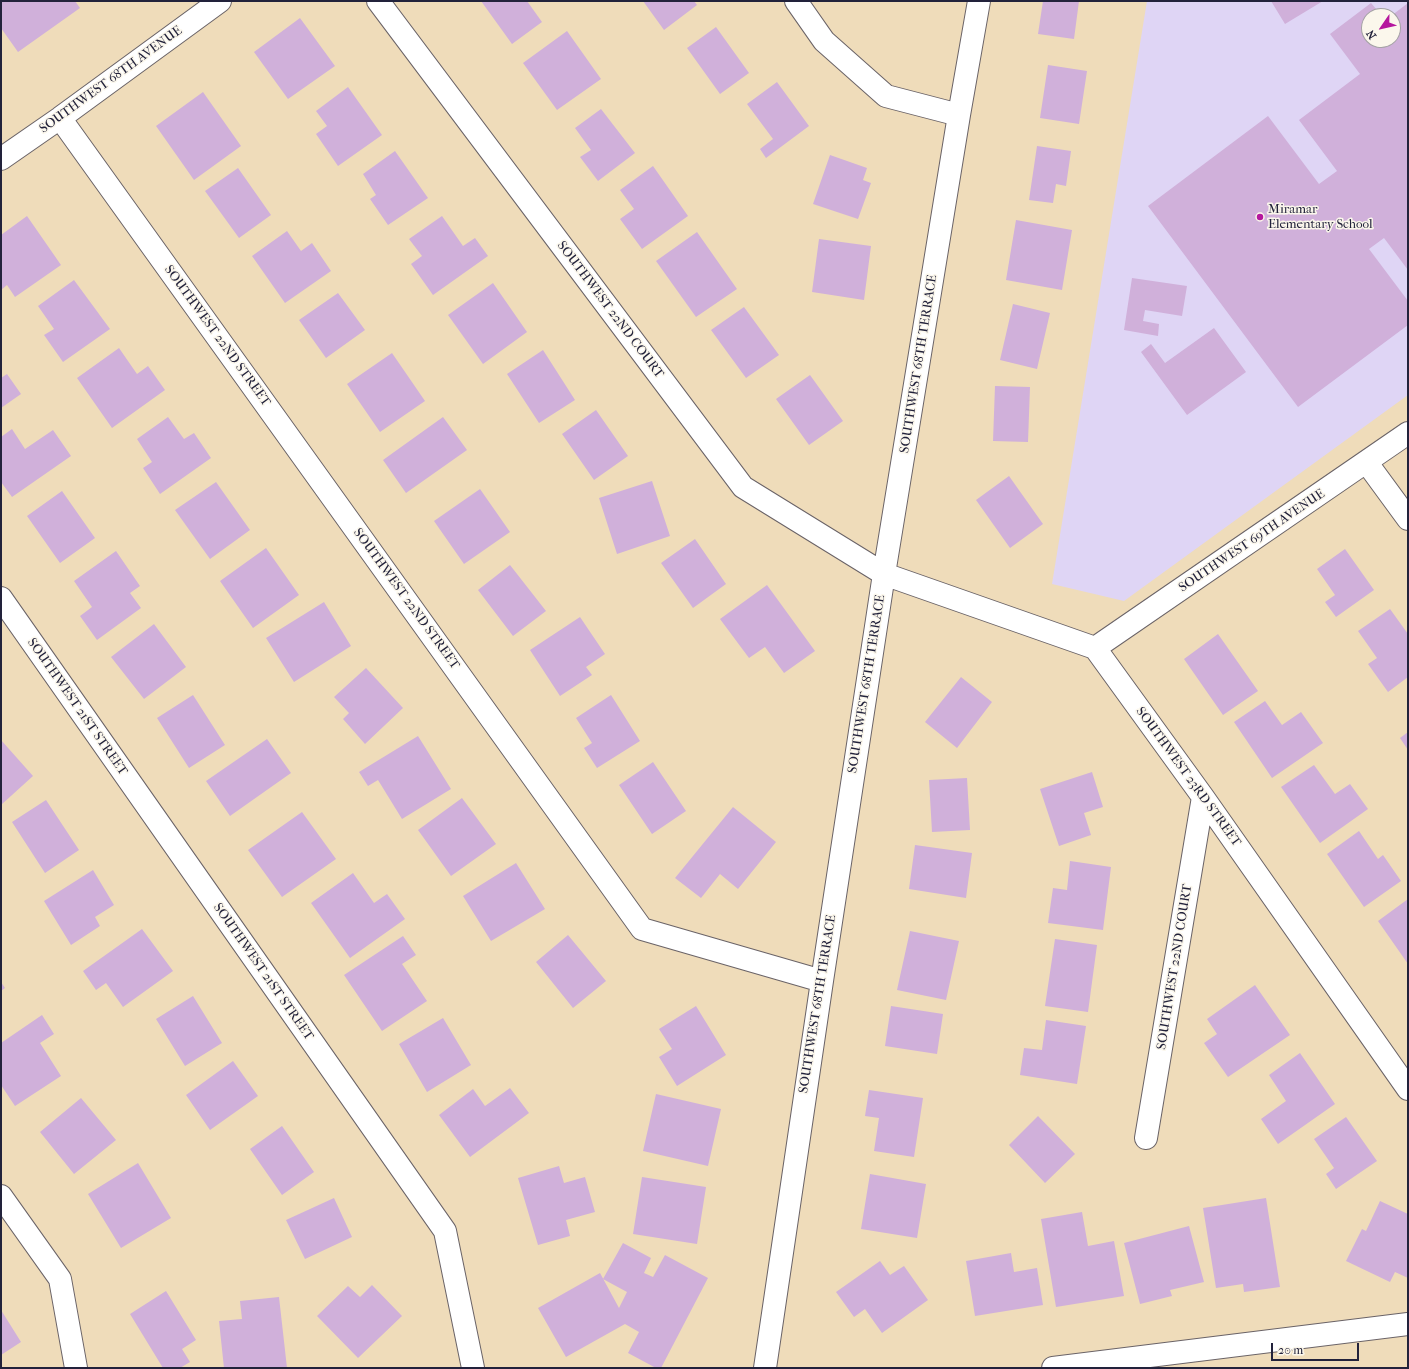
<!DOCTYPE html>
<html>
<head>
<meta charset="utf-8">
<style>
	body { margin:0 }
	#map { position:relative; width:1409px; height:1369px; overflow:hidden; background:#efdcba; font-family:"IM FELL French Canon",serif }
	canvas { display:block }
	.frame { position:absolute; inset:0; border:2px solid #22223b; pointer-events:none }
	.north { position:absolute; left:1361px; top:8px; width:40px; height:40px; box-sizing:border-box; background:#fbf7ec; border:1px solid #a4a2a5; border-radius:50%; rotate:236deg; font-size:11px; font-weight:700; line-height:16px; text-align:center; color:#22223b }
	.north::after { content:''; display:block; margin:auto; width:14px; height:18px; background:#b5179e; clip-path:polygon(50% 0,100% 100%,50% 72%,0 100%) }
	.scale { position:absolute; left:1271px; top:1343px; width:88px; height:18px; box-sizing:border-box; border:2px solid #22223b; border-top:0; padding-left:5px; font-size:12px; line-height:14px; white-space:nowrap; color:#22223b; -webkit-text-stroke:3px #fbf7ec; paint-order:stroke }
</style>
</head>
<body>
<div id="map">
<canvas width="1409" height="1369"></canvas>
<div class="frame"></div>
<div class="north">N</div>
<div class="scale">20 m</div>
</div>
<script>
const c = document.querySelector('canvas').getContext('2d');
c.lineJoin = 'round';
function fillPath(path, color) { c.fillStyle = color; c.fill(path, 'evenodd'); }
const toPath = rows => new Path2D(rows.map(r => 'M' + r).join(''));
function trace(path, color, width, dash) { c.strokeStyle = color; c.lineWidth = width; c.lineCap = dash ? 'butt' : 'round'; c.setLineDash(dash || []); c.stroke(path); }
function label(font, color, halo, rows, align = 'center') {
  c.font = font + ' "IM FELL French Canon",serif'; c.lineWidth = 3; c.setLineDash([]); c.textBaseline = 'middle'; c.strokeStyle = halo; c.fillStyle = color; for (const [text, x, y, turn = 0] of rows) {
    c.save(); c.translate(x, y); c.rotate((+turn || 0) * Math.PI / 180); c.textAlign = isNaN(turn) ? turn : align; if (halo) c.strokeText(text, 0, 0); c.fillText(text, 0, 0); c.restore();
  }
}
const built = toPath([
	[1147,1,1408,1,1408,395,1124,601,1052,584],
	[1369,16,1393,16,1393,40,1369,40]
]);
const building = toPath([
	[1,1,75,1,80,8,18,52,1,28],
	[481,1,527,1,542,22,512,44],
	[643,1,694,1,697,5,664,30],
	[1043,1,1079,1,1074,39,1038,34],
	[1271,1,1323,1,1285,24],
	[1371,3,1382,16,1369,16,1369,40,1393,40,1393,16,1391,16,1408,3,1408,270,1384,238,1369,249,1408,301,1408,325,1298,407,1148,206,1268,116,1319,184,1337,171,1299,120,1360,74,1330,34],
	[300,18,335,66,288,99,254,52],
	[716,27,749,73,720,94,687,48],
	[567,31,601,79,557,110,523,63],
	[1048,65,1087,71,1079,124,1040,118],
	[777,82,809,126,766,158,760,149,773,139,747,104],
	[348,87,382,135,338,166,316,134,327,126,316,111],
	[203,92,241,146,194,180,156,126],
	[601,109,635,153,598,181,580,157,591,150,575,128],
	[1037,146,1071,151,1066,186,1056,184,1053,203,1029,200],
	[395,151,428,198,388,225,370,199,376,195,363,174],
	[830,155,867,168,863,180,871,183,858,219,813,204],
	[653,166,688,216,642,249,620,219,634,209,620,190],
	[238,168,271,215,239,238,205,191],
	[27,216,61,265,15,297,7,285,1,290,1,235],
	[442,216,463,246,475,238,488,256,433,295,411,264,422,256,409,239],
	[1016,220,1072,230,1062,290,1006,280],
	[287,231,301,251,312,243,331,271,285,303,252,256],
	[697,232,737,289,696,317,656,261],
	[819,239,871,246,864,300,812,292],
	[1132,278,1187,286,1182,316,1145,310,1143,321,1159,324,1158,336,1124,330],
	[74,280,110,329,63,362,44,335,54,329,38,306],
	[493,283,527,332,483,364,448,315],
	[338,293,365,330,326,358,299,320],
	[1013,304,1050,313,1037,369,1000,360],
	[744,307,779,355,746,378,711,330],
	[1214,328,1246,372,1187,415,1141,352,1151,344,1165,363],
	[119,348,137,374,148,366,165,390,112,428,77,378],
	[543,350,575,400,539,423,507,374],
	[392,353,425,401,380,432,347,384],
	[7,374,21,394,1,408,1,378],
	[810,375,843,421,809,445,776,399],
	[995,386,1030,387,1028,442,993,441],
	[596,410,628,456,594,480,562,434],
	[168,417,184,439,194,433,211,458,160,494,143,468,152,462,137,439],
	[443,417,467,450,406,493,383,460],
	[12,429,25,449,53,430,71,456,12,497,1,482,1,437],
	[1009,476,1043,524,1010,548,976,500],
	[652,481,670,536,617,554,599,498],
	[216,482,250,530,210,559,175,510],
	[480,489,510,532,464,564,434,521],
	[62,491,95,538,60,563,27,516],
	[695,539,726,584,693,608,661,563],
	[266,548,299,595,253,628,220,581],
	[1345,549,1374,590,1336,617,1325,602,1335,595,1317,569],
	[116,551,140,586,130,593,141,608,97,640,80,616,92,607,74,581],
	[510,565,546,611,513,636,478,590],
	[767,585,815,651,784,673,765,647,749,658,720,619],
	[324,602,351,646,294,682,266,638],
	[1390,609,1408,634,1408,677,1388,692,1368,664,1377,658,1358,631],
	[580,617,605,654,586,667,592,675,560,696,530,650],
	[154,624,186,667,144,699,111,657],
	[1218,634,1258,691,1223,715,1184,659],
	[366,668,403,708,365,744,343,719,349,713,334,697],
	[961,677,992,702,957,748,925,722],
	[193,695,225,745,189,768,157,718],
	[611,695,640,741,597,768,584,748,592,743,576,718],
	[1265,701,1282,725,1301,712,1323,743,1272,778,1234,722],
	[1408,732,1408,750,1400,738],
	[418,736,451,789,402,819,378,780,368,786,359,772],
	[267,739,291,773,230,816,206,781],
	[1,740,33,776,1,805],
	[653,762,686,811,652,834,619,785],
	[1314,765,1335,794,1350,784,1368,809,1320,843,1281,787],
	[1092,772,1103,807,1084,813,1091,835,1059,846,1040,789],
	[967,778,970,830,932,832,929,780],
	[462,798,496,844,451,876,418,830],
	[46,800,79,850,45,873,12,822],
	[733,807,776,842,738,889,720,874,701,898,675,878],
	[302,812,336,859,282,897,248,850],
	[1359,831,1378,859,1383,855,1401,881,1364,907,1327,854],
	[915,845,972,853,966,898,909,889],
	[1070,861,1111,867,1103,930,1048,923,1053,888,1067,890],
	[516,863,545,909,491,941,463,896],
	[93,870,114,905,95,917,100,926,71,945,44,901],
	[353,873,374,903,387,894,405,919,350,958,311,903],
	[1408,899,1408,964,1378,921],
	[142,929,173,971,123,1007,106,983,96,990,83,971],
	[910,931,959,941,946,1000,897,990],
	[568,935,606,981,573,1008,536,962],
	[403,936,416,955,402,964,427,1001,382,1031,344,975],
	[1055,939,1097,945,1088,1012,1045,1006],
	[1,982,5,988,1,991],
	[1255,985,1290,1035,1228,1077,1204,1043,1217,1034,1207,1019],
	[193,996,222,1043,185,1066,156,1019],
	[696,1006,726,1055,677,1086,659,1057,672,1049,659,1029],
	[891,1006,943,1014,937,1054,885,1046],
	[42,1015,54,1034,40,1043,61,1076,15,1106,1,1085,1,1043],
	[443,1018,471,1065,427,1092,399,1044],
	[1046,1020,1086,1026,1077,1084,1020,1075,1024,1048,1042,1050],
	[1300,1053,1335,1104,1278,1144,1261,1119,1286,1101,1269,1075],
	[233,1061,258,1096,210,1130,186,1095],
	[510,1088,529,1113,470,1157,439,1115,473,1089,485,1106],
	[869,1090,923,1098,914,1157,874,1151,879,1118,865,1116],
	[656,1094,721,1109,708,1166,643,1151],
	[81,1098,116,1140,74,1174,40,1132],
	[1038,1116,1075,1154,1045,1183,1009,1145],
	[1346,1117,1377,1161,1336,1189,1326,1174,1334,1168,1314,1139],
	[282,1126,314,1172,282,1195,250,1149],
	[138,1163,171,1218,121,1248,88,1194],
	[559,1166,564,1183,585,1177,595,1212,566,1220,570,1236,538,1245,518,1178],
	[870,1174,926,1184,917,1238,861,1229],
	[642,1177,706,1187,697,1244,633,1234],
	[334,1198,352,1237,305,1259,286,1220],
	[1266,1198,1280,1287,1244,1292,1243,1284,1216,1288,1203,1208],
	[1380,1201,1408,1214,1408,1278,1395,1272,1390,1282,1346,1261,1362,1229,1366,1231],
	[1082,1212,1088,1246,1114,1241,1124,1296,1056,1307,1041,1219],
	[1189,1226,1204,1282,1170,1290,1172,1296,1140,1304,1124,1243],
	[623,1243,651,1258,644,1273,653,1277,665,1255,708,1278,661,1368,656,1368,628,1353,639,1332,625,1324,566,1357,538,1308,600,1273,619,1308,627,1292,603,1279],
	[1011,1253,1014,1272,1037,1268,1043,1305,975,1316,966,1261],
	[880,1261,890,1275,904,1266,928,1300,882,1333,865,1309,854,1317,836,1292],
	[372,1285,402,1316,358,1358,317,1316,348,1286,360,1297],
	[166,1291,196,1340,182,1349,190,1362,180,1368,163,1368,130,1314],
	[279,1297,287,1368,224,1368,219,1321,242,1319,240,1301],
	[1,1310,21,1342,1,1355]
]);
const minor = toPath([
	[378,1,743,487,884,574,1095,648,1203,797,1408,1089],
	[796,1,824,41,886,96,959,115],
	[60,118,642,929,822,981],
	[1,159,60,118,220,1],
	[1367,463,1408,519],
	[1,598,445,1231,473,1368],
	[1095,648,1408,433],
	[1146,1138,1203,797],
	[1,1196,60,1279,76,1368],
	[765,1368,822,981,884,574,959,115,979,1],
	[1053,1368,1408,1324]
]);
const markers = [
	[1260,217,4,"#b5179e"]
];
const streetNames = [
	["SOUTHWEST 68TH AVENUE",111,80,-36],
	["SOUTHWEST 22ND COURT",610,310,53],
	["SOUTHWEST 22ND STREET",217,336,54],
	["SOUTHWEST 68TH TERRACE",919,364,-81],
	["SOUTHWEST 69TH AVENUE",1252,541,-34],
	["SOUTHWEST 22ND STREET",406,599,54],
	["SOUTHWEST 68TH TERRACE",867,684,-81],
	["SOUTHWEST 21ST STREET",77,707,55],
	["SOUTHWEST 23RD STREET",1188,777,54],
	["SOUTHWEST 22ND COURT",1175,967,-81],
	["SOUTHWEST 21ST STREET",263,972,55],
	["SOUTHWEST 68TH TERRACE",818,1004,-81]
];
const poiNames = [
	["Miramar",1268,210],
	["Elementary School",1268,225]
];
fillPath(built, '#dfd5f5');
fillPath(building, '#d0b0da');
trace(minor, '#6a6367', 24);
trace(minor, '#fff', 22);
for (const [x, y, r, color] of markers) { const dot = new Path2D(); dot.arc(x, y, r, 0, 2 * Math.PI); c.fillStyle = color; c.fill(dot); trace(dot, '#fbf7ec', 1.5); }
label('13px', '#22223b', '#fbf7ec', streetNames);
label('13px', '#22223b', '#fbf7ec', poiNames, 'left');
</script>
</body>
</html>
